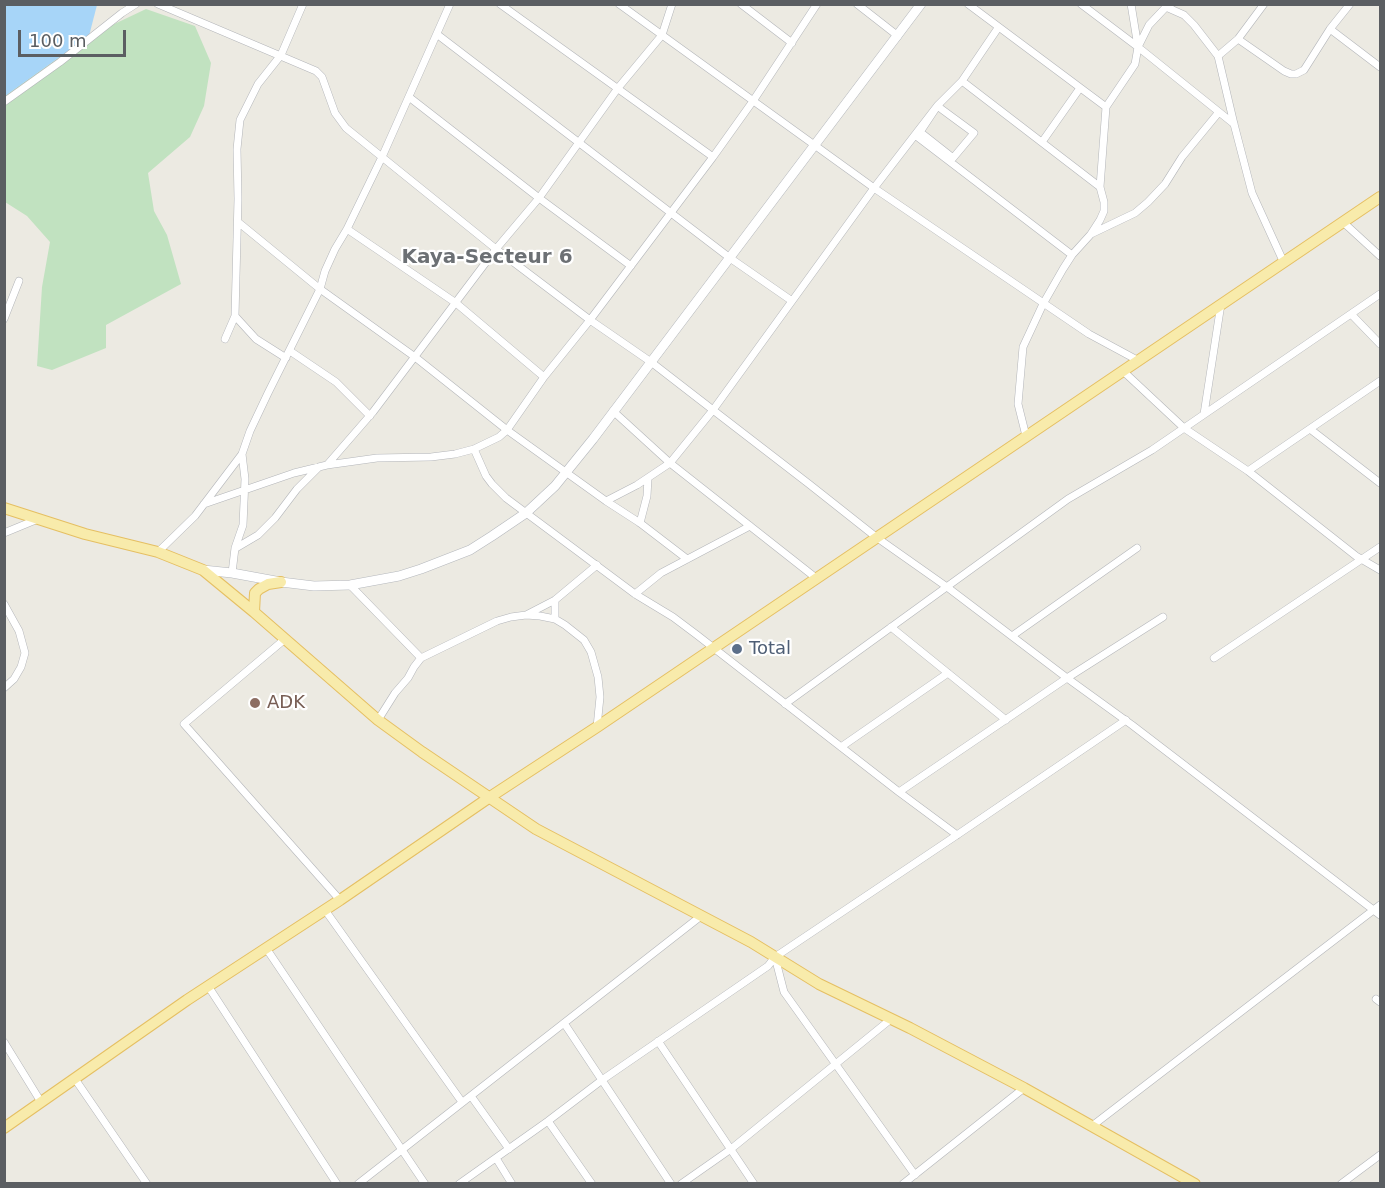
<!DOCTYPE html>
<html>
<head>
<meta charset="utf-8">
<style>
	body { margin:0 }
	#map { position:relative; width:1385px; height:1188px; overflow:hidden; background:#eceae2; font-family:"DejaVu Sans",sans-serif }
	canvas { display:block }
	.frame { position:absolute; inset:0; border:6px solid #5b5e62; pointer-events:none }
	.scale { position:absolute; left:18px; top:30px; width:108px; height:27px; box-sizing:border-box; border:3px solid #5b5e62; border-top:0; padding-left:8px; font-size:18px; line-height:21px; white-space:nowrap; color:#5b5e62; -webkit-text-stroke:4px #fff; paint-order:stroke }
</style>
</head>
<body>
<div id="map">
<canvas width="1385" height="1188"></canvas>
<div class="frame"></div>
<div class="scale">100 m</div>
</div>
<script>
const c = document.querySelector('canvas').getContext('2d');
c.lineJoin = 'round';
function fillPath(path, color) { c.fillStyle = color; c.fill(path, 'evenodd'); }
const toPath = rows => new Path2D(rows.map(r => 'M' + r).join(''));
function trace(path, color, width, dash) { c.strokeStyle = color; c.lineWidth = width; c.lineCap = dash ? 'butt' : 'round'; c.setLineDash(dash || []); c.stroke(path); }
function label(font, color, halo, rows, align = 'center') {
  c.font = font + ' "DejaVu Sans",sans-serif'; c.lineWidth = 4.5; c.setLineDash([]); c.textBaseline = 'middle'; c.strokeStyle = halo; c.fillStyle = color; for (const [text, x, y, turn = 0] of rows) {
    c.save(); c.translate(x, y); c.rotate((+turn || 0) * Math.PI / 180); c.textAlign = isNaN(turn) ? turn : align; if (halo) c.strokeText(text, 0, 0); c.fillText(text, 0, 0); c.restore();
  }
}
const green = toPath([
	[146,9,195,26,211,63,204,106,190,137,148,173,154,211,167,235,181,284,106,325,106,348,52,370,37,366,42,287,50,242,27,216,5,202,4,96,89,36]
]);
const water = toPath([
	[5,5,97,5,89,36,5,96]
]);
const street = toPath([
	[158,4,316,71,322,77,335,113,346,128,496,249,590,320,651,362,713,410,809,484,876,537,947,587,1067,678,1132,725,1380,915],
	[500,4,713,157],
	[619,4,874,188,1089,334,1139,361],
	[741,4,792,43],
	[857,4,898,36],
	[968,4,1106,107],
	[1081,4,1138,47,1234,124],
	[1131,4,1138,47],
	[1166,7,1184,15,1194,25,1218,56,1234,124,1252,193,1284,263],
	[1330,29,1380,67],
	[438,35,730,258,792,301],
	[1238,39,1284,71,1291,74,1296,74,1304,70,1330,29,1350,4],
	[1218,56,1238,39,1264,4],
	[962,81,1100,187],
	[409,97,539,198,631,266],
	[4,102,60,62,122,13,136,4],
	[938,105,940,108,974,133,953,158,920,132,938,105],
	[915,135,1072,255],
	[1042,142,1080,88],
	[238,222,320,289,415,357,507,430,606,501,640,523,687,559],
	[1344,223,1380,256],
	[347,229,456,303,544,377],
	[1091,234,1135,213,1148,202,1165,184,1182,157,1219,112],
	[1351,314,1380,344],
	[235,316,256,339,286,358],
	[4,319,19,281],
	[225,339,235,316,238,199,237,149,240,120,258,84,281,55,303,4],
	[290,351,336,382,370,416],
	[1123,371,1184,428,1248,471,1356,556,1380,570],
	[613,411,670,463,816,578],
	[1204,414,1221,304],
	[1310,429,1380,483],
	[1026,436,1018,404,1023,347,1043,304,1063,269,1072,255,1091,234,1100,220,1104,211,1104,202,1100,187,1106,107,1135,64,1138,47,1149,25,1166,7,1171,4],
	[474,449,486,476,492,484,506,498,635,594,673,617,697,635,899,792,957,835],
	[327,465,373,412,496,249,539,198,618,88,662,35,672,4],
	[1248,471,1380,381],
	[606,501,637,485,670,463,713,410,874,188,938,105,962,81,998,28],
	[204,504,294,473,327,465,377,458,431,457,455,454,474,449,499,437,507,430,544,377,590,320,713,157,753,101,817,4],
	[640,523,647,496,648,478],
	[4,533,38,519],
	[236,548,258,535,275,518,297,489,319,467],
	[158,552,195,516,242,454,250,431,268,393,320,289,325,271,335,249,347,229,382,157,450,4],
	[232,573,235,548,243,525,245,479,242,454],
	[350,585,421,658],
	[635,594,661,573,750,526],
	[555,600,555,619],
	[4,604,19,631,25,653,21,667,14,679,4,688],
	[526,615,555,600,597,565],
	[891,627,1006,720],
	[1012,636,1137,548],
	[285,639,184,724,340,900],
	[1214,658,1380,547],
	[785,704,1068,499,1152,450,1380,294],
	[378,720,395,693,408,678,414,667,421,658,497,621,511,617,526,615,540,616,555,619,565,625,584,640,591,652,598,677,600,697,597,727],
	[841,747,948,673],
	[899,792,1067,678,1163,617],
	[325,910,462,1102],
	[266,948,425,1184],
	[775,957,784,992,915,1175],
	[208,986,337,1184],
	[1376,999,1380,1002],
	[564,1023,671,1184],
	[658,1041,754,1184],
	[4,1042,41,1102],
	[75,1079,147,1184],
	[471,1096,509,1149],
	[548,1121,592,1184],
	[1092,1126,1380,905],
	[496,1158,512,1184],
	[358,1184,701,916],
	[459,1184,548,1121,602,1080,768,966,775,957,957,835,1126,720],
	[681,1184,731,1149,891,1019],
	[903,1184,1024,1088],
	[1341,1184,1380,1155]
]);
const secondary = toPath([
	[203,570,232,573,281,582,314,586,350,585,399,576,421,569,470,550,492,536,526,513,555,486,593,439,921,4]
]);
const primary = toPath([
	[4,508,85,534,158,552,203,570,254,612,378,720,422,752,536,829,751,942,819,984,910,1028,1024,1088,1195,1184],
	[254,612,255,593,259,589,268,584,281,582],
	[4,1128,187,1000,340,900,490,797,597,727,1380,197]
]);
const markers = [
	[737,649,6,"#5c6f8a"],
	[255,703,6,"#8d6e63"]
];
const serviceNames = [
	["Total",749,649]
];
const educationNames = [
	["ADK",267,703]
];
const neighbourhoodNames = [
	["Kaya-Secteur 6",487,258]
];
fillPath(green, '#c1e2c0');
fillPath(water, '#a7d5f8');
trace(street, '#b3b5b9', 8);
trace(secondary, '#b4b7bc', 10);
trace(primary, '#e5bf62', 12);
trace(street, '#fff', 7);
trace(secondary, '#fff', 9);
trace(primary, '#f8ebab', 10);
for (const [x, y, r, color] of markers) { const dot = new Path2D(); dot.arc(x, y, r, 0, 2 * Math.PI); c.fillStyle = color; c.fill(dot); trace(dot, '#fff', 2); }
label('18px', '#4e5e75', '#fff', serviceNames, 'left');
label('18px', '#785e54', '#fff', educationNames, 'left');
label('bold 20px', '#6c7074', '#fff', neighbourhoodNames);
</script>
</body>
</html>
